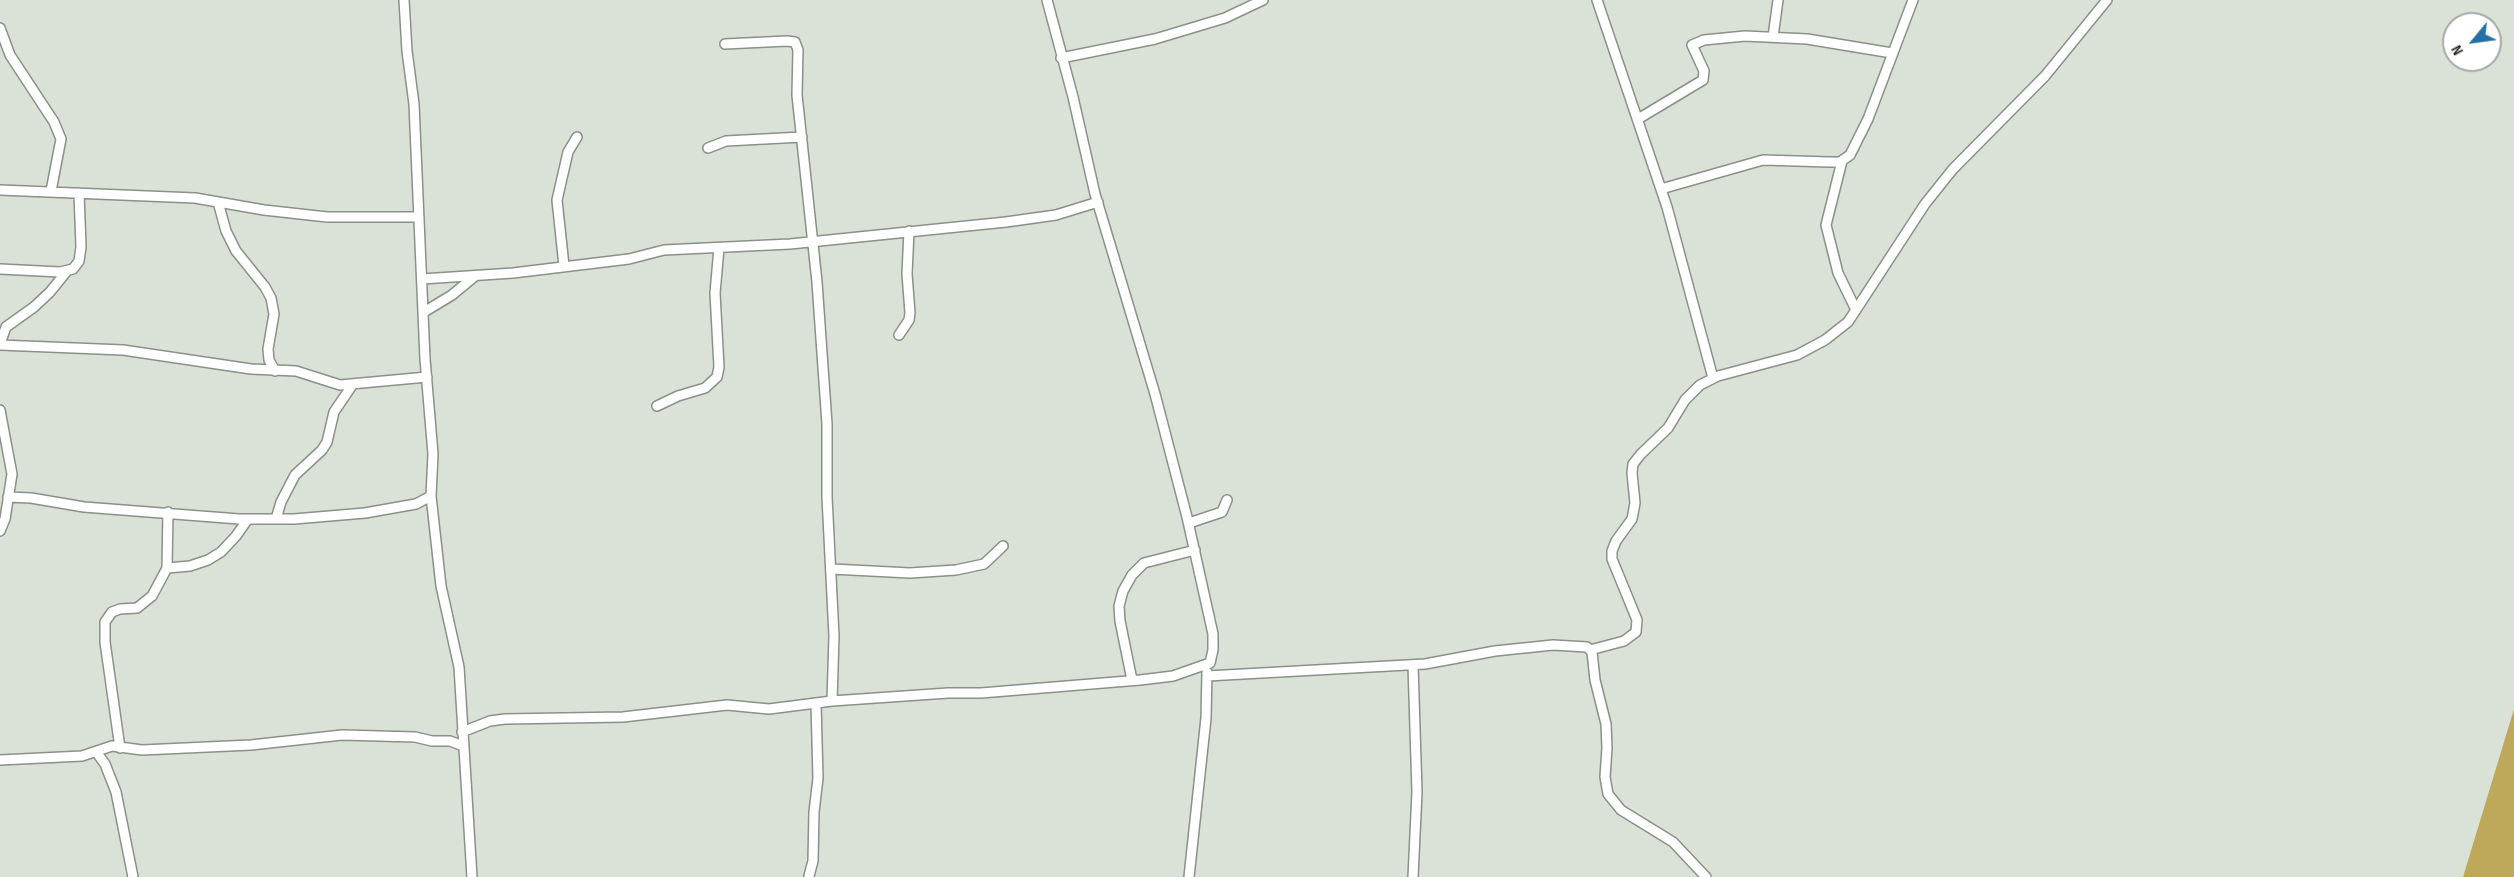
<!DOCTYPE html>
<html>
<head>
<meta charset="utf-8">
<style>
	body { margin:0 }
	#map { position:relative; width:2514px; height:877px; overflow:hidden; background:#dae2d8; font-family:"Sofia Sans Condensed",sans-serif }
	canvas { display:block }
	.north { position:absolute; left:2442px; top:12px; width:60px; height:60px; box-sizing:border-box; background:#fff; border:2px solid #a8a9a7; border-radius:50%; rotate:241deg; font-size:16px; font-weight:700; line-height:24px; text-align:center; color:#252824 }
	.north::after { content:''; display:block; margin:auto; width:21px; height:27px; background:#2571a4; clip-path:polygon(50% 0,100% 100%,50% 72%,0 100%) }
</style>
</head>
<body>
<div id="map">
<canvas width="2514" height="877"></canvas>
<div class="north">N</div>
</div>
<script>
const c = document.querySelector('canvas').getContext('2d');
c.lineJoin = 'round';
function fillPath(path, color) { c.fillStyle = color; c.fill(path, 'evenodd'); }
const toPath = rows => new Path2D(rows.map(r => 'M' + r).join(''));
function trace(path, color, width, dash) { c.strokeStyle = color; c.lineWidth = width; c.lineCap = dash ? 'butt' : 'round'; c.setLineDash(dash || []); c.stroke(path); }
const forest = toPath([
	[2514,709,2514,877,2463,877]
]);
const minor = toPath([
	[404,0,407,51,414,104,425,359,433,454,431,496,441,586,459,667,472,877],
	[1597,0,1667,207,1713,378],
	[0,28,10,55,54,122,61,139,51,191],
	[1773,37,1778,0],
	[725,44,787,41,795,42,798,50,797,95,817,282,827,424,827,497,834,636,832,701],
	[1061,58,1155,39,1225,18,1263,0],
	[1638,119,1703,80,1704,71,1692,45,1704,40,1745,36,1807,39,1892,53],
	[708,148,726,141,802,137],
	[1842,161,1826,225,1838,273,1856,310],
	[1661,189,1763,160,1829,162,1840,162,1850,155,1868,119,1913,0],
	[0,190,195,198,264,210,327,217,419,217],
	[218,202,226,231,236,251,265,287,271,298,274,314,268,349,269,360,275,371],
	[564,266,557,200,568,152,577,137],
	[0,269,60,272,73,269,79,261,81,247,79,193],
	[422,279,513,273,629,259,664,250,790,244,1006,222,1056,215,1098,202],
	[424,312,452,295,475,276],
	[899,335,909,320,910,313,907,274,909,231],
	[0,344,6,327,34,307,50,292,67,271],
	[0,345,123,350,251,369,296,371,340,385,427,377],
	[657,406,678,396,705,388,717,377,719,367,715,293,719,248],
	[0,410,12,474,5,519,0,531],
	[8,497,31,498,84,507,239,519,294,519,365,513,416,504,431,496],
	[276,519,281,502,295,475,322,450,327,442,334,412,353,384],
	[1189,523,1222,512,1227,500],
	[167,568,190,566,208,560,221,552,236,536,248,519],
	[832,569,910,573,956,570,984,564,1003,546],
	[1590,650,1624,641,1636,632,1637,620,1612,559,1612,551,1616,541,1632,519,1635,503,1632,473,1633,464,1641,454,1668,428,1685,400,1700,385,1718,376,1797,355,1825,340,1848,322,1925,204,1953,169,2045,76,2107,0],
	[1413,665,1417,792,1413,877],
	[1207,676,1425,664,1495,651,1553,645,1587,647,1592,652,1595,680,1606,724,1607,748,1605,777,1608,794,1621,810,1673,842,1706,877],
	[1132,680,1120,621,1119,606,1123,591,1132,575,1144,563,1195,550],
	[462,732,490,721,505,719,623,717,727,705,769,709,832,701,948,693,981,693,1140,680,1173,676,1210,663,1213,650,1213,634,1187,517,1155,394,1095,194,1073,97,1047,0],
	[120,748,105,642,105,622,112,612,120,609,137,608,152,596,167,568,168,512],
	[97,753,105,764,116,792,133,877],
	[0,760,82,756,112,746,142,750,251,745,342,735,415,737,432,741,450,741,463,746],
	[809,876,813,861,814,812,818,778,816,703],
	[1189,877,1206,718,1207,672]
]);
fillPath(forest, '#bda959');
trace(minor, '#8a9188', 12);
trace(minor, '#fff', 9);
</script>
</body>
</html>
